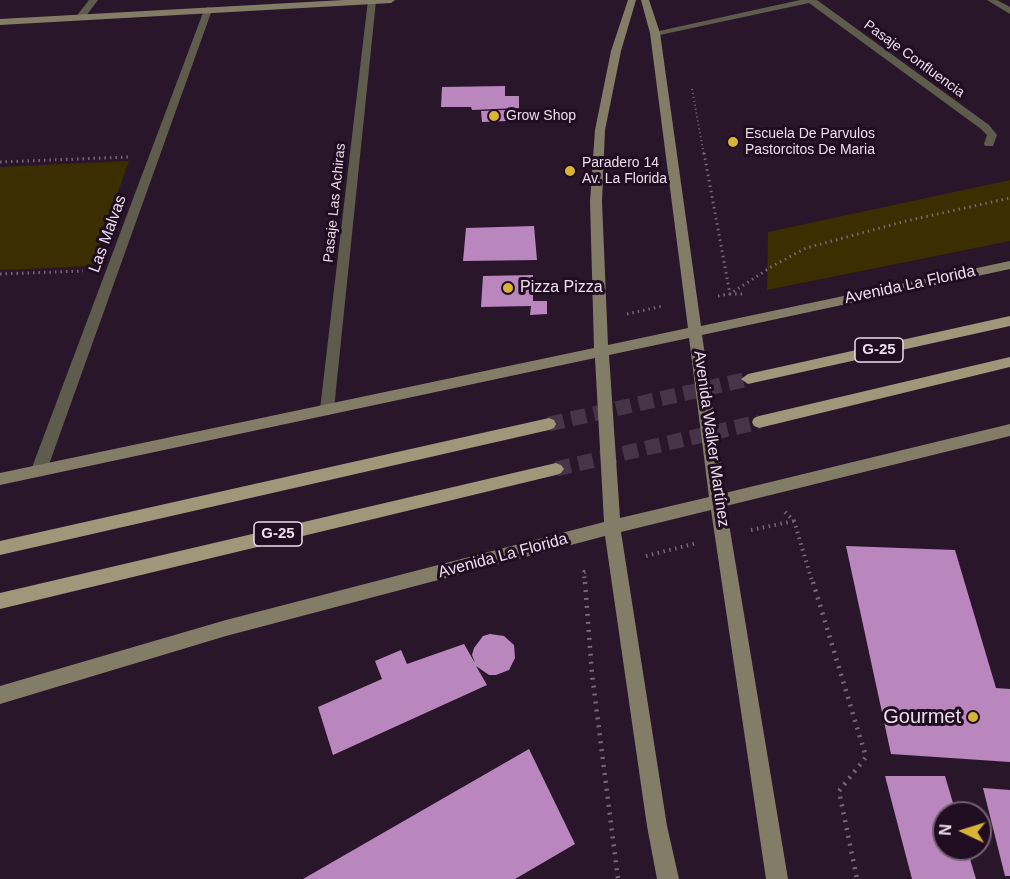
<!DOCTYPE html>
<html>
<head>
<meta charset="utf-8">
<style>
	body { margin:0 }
	#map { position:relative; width:1010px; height:879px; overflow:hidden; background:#2a162b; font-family:Arial,sans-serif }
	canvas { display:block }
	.north { position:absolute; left:932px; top:801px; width:60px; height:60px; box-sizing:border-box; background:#200d21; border:2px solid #716072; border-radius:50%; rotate:274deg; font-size:16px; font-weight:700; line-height:24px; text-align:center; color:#ebddeb }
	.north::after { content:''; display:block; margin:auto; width:21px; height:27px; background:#d7b434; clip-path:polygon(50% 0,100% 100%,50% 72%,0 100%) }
</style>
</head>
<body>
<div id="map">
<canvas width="1010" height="879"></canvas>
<div class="north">N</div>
</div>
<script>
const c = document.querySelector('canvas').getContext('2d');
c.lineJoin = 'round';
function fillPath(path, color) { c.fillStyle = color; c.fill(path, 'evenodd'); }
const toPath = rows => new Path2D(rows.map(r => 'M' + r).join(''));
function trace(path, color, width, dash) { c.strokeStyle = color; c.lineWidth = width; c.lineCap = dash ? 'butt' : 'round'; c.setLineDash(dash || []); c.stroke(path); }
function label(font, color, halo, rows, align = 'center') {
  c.font = font + ' Arial,sans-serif'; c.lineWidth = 6; c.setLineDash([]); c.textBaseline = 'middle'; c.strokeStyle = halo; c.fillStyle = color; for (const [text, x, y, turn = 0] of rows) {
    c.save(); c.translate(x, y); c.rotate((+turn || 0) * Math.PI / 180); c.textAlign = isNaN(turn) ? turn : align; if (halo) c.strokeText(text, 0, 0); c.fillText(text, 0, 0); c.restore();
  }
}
const green = toPath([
	[129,161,92,266,0,270,0,167],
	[1010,180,1010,241,767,290,768,232]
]);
const building = toPath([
	[505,86,505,96,519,96,519,108,472,110,471,107,441,107,442,87],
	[506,110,507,121,482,122,481,111],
	[534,226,537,260,463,261,466,228],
	[533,275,533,301,547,301,547,314,530,315,531,306,481,307,483,276],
	[846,546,955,550,996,688,1010,689,1010,762,891,754],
	[490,634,504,636,514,645,515,658,509,670,496,675,489,675,476,666,487,685,333,755,318,707,382,679,375,661,401,650,407,664,464,644,475,663,472,655,474,648,483,636],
	[529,749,575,844,515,879,303,879],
	[885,776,945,776,956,813,944,813,944,849,967,849,976,879,912,879],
	[983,788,1010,790,1010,876,1005,876]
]);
const primaryTunnel = toPath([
	[549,424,748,379],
	[556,469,759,422]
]);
const pathFar3 = toPath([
	[692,89,704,155]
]);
const pathFar2 = toPath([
	[704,153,730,294,742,294],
	[0,162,128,157],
	[0,274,83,271],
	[718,296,730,294,771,267,806,248,906,221,1010,198],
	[627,314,663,306]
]);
const pathFar1 = toPath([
	[785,512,794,521,813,584],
	[751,530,794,521],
	[646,556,697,543],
	[585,584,584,572,589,571]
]);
const path = toPath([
	[585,582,592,674,618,879],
	[813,582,866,757,839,791,857,879]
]);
const street = toPath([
	[89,0,98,0,83,20,77,20,75,18,89,0],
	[368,0,376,1,334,409,332,413,327,415,322,413,320,409,368,0],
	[800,0,817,0,989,125,997,135,993,146,985,146,984,144,987,135,981,129,809,3,655,36,650,33,800,0],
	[987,0,997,0,1010,7,1010,14,987,0],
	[208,7,212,10,47,470,44,474,39,476,34,474,31,470,204,10,208,7]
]);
const secondary = toPath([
	[344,0,395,0,391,3,0,25,0,19,344,0],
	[628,0,636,0,621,51,605,130,602,202,608,345,688,328,650,33,641,0,649,0,660,33,701,326,1010,261,1010,269,702,335,725,493,1010,424,1010,436,726,506,788,879,766,879,711,510,621,532,667,826,679,879,657,879,647,826,605,536,226,636,0,704,0,686,226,620,604,522,595,358,0,485,0,473,594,348,590,202,595,130,611,51,628,0],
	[689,338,709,497,620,518,609,355,689,338]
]);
const primary = toPath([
	[1010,316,1010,326,748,384,741,379,748,374,1010,316],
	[1010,357,1010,367,759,428,754,426,752,422,754,418,759,416,1010,357],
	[549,418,554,420,556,424,554,428,549,430,0,555,0,541,549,418],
	[556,463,561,465,564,469,561,473,556,475,0,609,0,593,556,463]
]);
const markers = [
	[494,116,6,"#d7b434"],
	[733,142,6,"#d7b434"],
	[570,171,6,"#d7b434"],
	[508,288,6,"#d7b434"],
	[973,717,6,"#d7b434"]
];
const farStreetnames = [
	["Pasaje Confluencia",914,59,36],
	["Pasaje Las Achiras",335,203,-84]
];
const farPoinames = [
	["Grow Shop",506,116],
	["Escuela De Parvulos",745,134],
	["Pastorcitos De Maria",745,150],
	["Paradero 14",582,163],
	["Av. La Florida",582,179]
];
const shields = [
	[879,350,48],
	[278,534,48]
];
const shieldNames = [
	["G-25",879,350],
	["G-25",278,534]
];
const streetNames = [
	["Las Malvas",108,234,-70],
	["Avenida La Florida",910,285,-12],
	["Avenida Walker Martínez",711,439,82],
	["Avenida La Florida",503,556,-15]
];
const poiNames = [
	["Pizza Pizza",520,288]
];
const nearPoinames = [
	["Gourmet",961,717]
];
fillPath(green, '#3b2e00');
fillPath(building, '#ba86be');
trace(primaryTunnel, '#473448', 15, [15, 8]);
trace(pathFar3, '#776678', 2, [1, 3]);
trace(pathFar2, '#776678', 3, [1.5, 4]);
trace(pathFar1, '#776678', 4, [1.5, 4.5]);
trace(path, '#776678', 4.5, [2, 6]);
fillPath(street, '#5f5b4d');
fillPath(secondary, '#837d67');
fillPath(primary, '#a0977b');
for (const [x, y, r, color] of markers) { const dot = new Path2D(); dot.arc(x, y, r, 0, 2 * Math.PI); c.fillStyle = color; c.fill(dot); trace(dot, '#200d21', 2); }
label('14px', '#ebddeb', '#200d21', farStreetnames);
label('14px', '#ebddeb', '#200d21', farPoinames, 'left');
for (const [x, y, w] of shields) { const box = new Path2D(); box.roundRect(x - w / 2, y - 12, w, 24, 4.5); c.fillStyle = '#200d21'; c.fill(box); trace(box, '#ebddeb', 1.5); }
label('bold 15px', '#ebddeb', null, shieldNames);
label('16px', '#ebddeb', '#200d21', streetNames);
label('16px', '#ebddeb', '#200d21', poiNames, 'left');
label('20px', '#ebddeb', '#200d21', nearPoinames, 'right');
</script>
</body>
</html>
